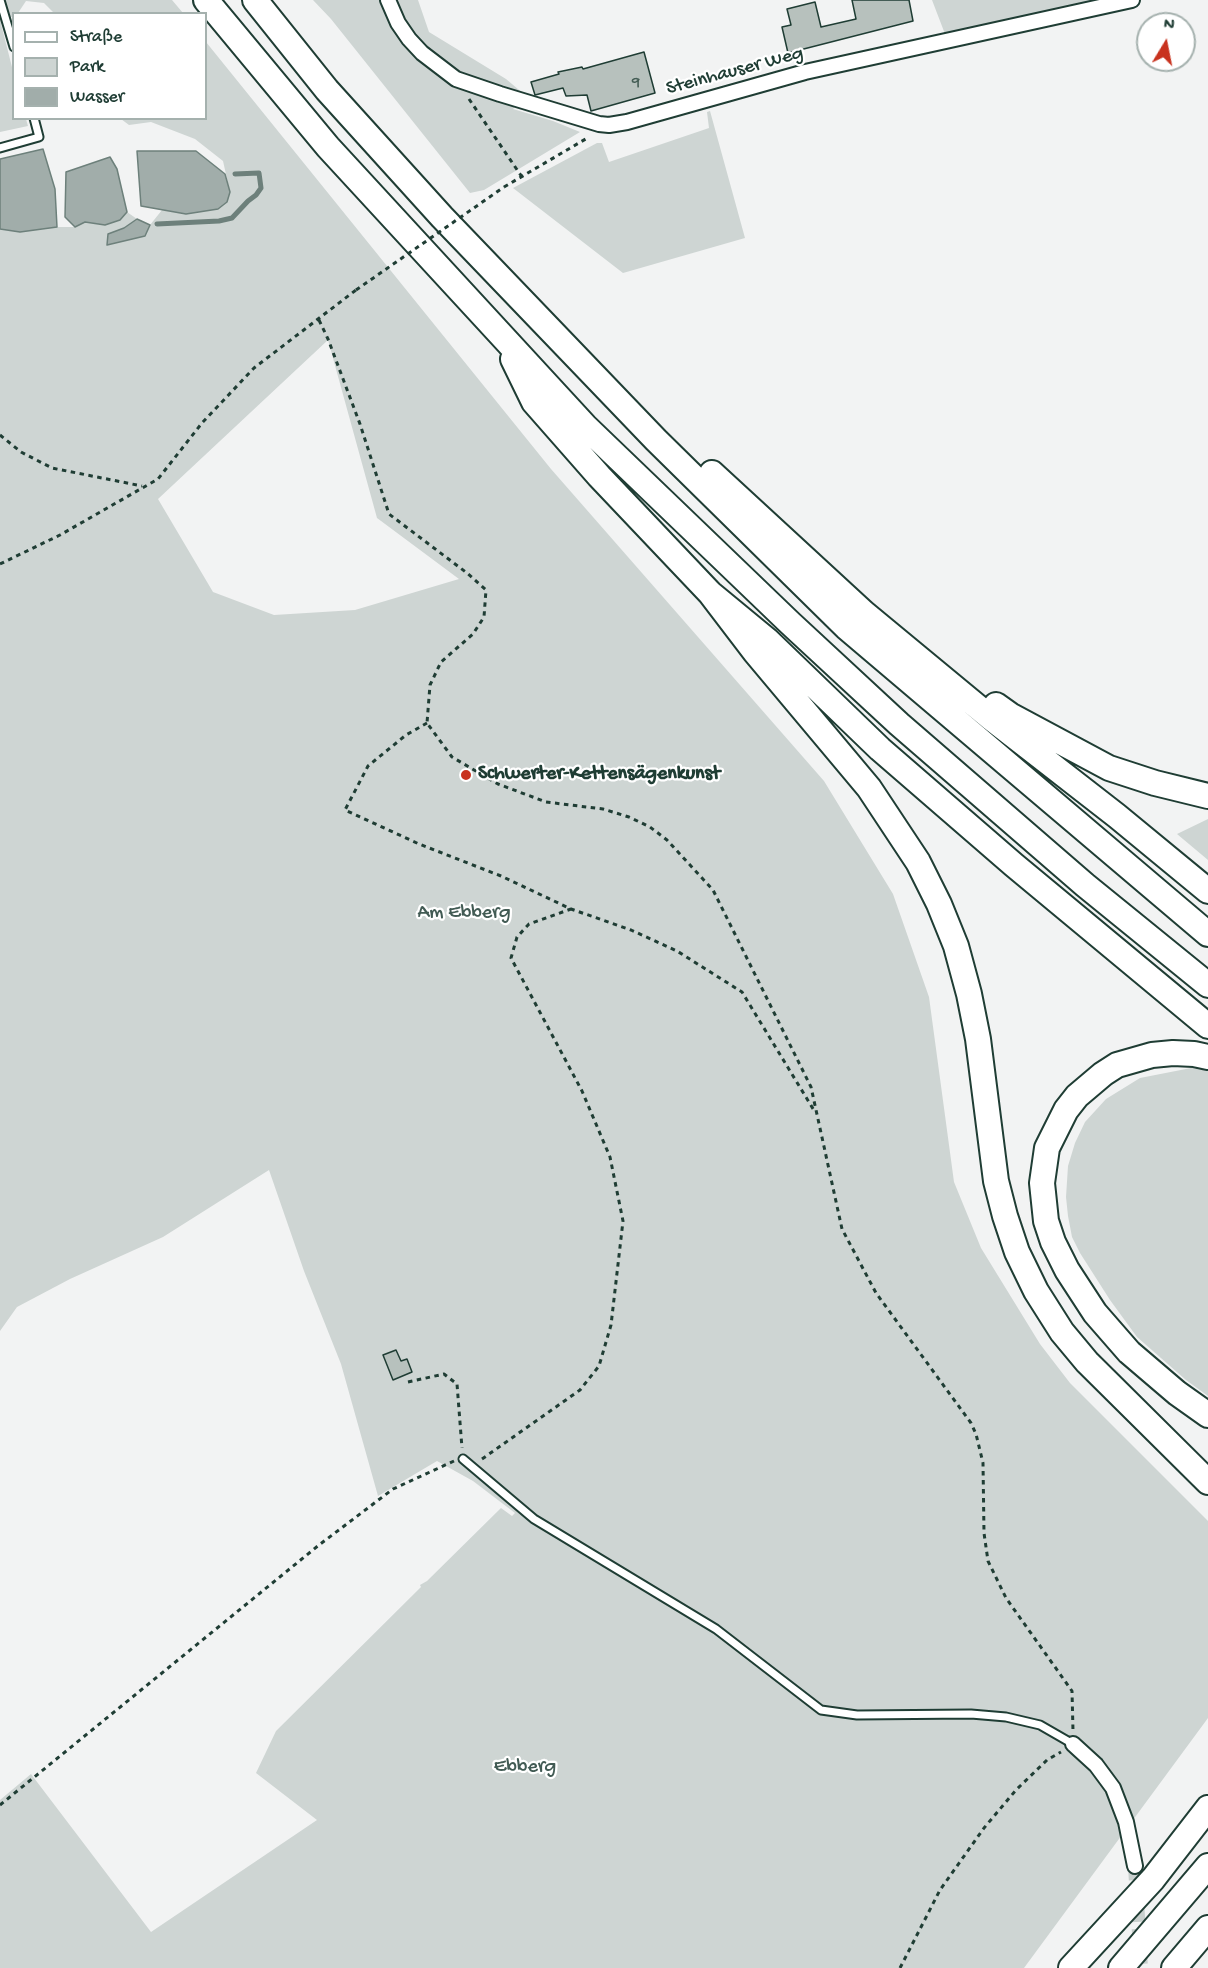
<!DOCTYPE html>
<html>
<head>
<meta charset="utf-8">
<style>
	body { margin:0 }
	#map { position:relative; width:1208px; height:1968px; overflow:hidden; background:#f2f3f3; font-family:"Gochi Hand",sans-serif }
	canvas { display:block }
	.legend { position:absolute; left:12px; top:12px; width:195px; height:108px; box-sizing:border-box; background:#fff; border:2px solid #a5b1ae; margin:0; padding:8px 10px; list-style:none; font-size:18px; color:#1f3d34 }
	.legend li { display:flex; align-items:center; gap:12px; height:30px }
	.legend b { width:30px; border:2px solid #a5b1ae }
	.north { position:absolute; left:1136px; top:12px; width:60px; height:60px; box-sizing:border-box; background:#fff; border:2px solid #a5b1ae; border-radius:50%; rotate:10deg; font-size:16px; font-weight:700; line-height:24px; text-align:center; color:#1f3d34 }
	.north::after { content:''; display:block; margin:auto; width:21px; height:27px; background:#c8321e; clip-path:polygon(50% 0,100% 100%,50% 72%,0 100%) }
</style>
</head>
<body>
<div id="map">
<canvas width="1208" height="1968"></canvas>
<ul class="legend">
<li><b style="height:8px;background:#fff"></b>Straße</li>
<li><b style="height:16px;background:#ced5d3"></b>Park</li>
<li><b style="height:16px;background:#a1adaa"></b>Wasser</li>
</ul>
<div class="north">N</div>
</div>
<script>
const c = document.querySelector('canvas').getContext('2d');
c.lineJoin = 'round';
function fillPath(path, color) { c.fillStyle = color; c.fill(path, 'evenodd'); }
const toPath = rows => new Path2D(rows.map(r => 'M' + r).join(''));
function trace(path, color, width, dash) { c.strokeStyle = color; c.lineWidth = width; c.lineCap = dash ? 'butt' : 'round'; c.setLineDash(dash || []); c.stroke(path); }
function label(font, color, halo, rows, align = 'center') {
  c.font = font + ' "Gochi Hand",sans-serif'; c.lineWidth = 4.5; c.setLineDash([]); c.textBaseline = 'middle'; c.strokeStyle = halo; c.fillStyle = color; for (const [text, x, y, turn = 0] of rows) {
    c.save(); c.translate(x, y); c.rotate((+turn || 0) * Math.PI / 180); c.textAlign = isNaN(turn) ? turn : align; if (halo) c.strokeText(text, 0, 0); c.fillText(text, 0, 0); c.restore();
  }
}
const green = toPath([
	[0,0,172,0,183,13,54,13,44,3,26,1,18,13,14,14,13,16,1,24,13,71,14,118,26,119,28,126,0,132],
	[313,0,418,0,429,32,506,79,525,95,513,109,553,121,580,132,484,190,470,193,331,19],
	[932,0,1098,0,945,34],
	[206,42,551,469,824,781,893,894,929,997,954,1182,981,1248,1040,1344,1070,1383,1208,1521,1208,1718,1024,1968,0,1968,0,1800,31,1774,151,1932,317,1820,256,1773,276,1731,421,1587,420,1585,427,1581,501,1508,512,1516,515,1513,473,1481,437,1461,378,1496,341,1364,304,1271,269,1170,163,1237,70,1279,17,1307,0,1331,0,229,20,232,57,227,75,227,85,222,105,225,120,220,127,212,137,219,124,228,108,234,107,245,145,236,150,225,162,210,186,214,227,202,230,192,223,161,195,139,151,122,129,125,121,119,206,118],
	[328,340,377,518,459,579,355,610,274,615,213,592,158,499],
	[710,111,745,238,623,273,513,188,597,143,602,143,609,162,709,128,707,112],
	[1208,819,1208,860,1177,834],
	[1191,1068,1208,1071,1208,1396,1186,1380,1137,1337,1110,1300,1080,1253,1072,1237,1068,1216,1066,1197,1068,1166,1075,1143,1085,1122,1106,1099,1140,1078]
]);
const water = toPath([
	[43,149,55,189,57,227,20,232,0,229,0,159,43,149],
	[137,151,196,151,225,174,230,192,227,202,218,209,186,214,141,206,137,151],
	[110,157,117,169,127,212,120,220,105,225,85,222,75,227,65,217,66,172,110,157],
	[137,219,150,225,145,236,107,245,108,234,124,228,137,219]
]);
const stream = toPath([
	[157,224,219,221,232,218,248,201,256,195,261,188,259,173,235,174]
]);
const building = toPath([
	[852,0,909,0,913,21,788,53,782,27,791,25,787,9,815,2,821,27,856,19,852,0],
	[644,52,655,93,591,111,587,95,566,96,563,88,535,95,531,82,559,74,558,72,582,67,583,69,644,52],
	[396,1350,401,1361,407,1359,412,1372,393,1380,383,1355,396,1350]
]);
const minorTunnel = toPath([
	[1135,1866,1141,1968]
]);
const path = toPath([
	[469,99,522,177],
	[504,187,589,137],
	[319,320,328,339,360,424,389,514,467,573,486,590,484,617,473,634,441,662,430,685,427,723,452,757,498,784,546,802,603,809,629,817,650,827,667,840,713,890,811,1087,842,1229,876,1293,971,1423,976,1434,983,1463,984,1533,988,1561,1006,1598,1072,1691,1073,1731],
	[0,435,21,452,52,468,142,486],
	[0,564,60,535,158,479,202,423,254,368,356,290],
	[427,723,406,735,368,766,345,810,419,844,501,876,571,909,631,930,677,951,742,992,815,1112],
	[408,1382,444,1374,457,1384,462,1448],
	[482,1459,580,1390,599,1366,611,1325,623,1221,610,1157,582,1091,511,958,517,937,529,924,571,909],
	[0,1805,319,1545,393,1489,454,1461],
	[900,1968,940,1890,984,1828,1016,1790,1047,1760,1061,1752]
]);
const service = toPath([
	[0,0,14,47],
	[0,148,39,137,34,118],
	[463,1459,534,1519,716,1629,821,1710,857,1715,971,1714,1006,1717,1040,1725,1073,1744]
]);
const minor = toPath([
	[388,0,398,23,409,39,422,53,456,79,500,94,599,124,609,125,627,122,805,72,1132,0],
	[1073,1744,1096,1765,1113,1788,1126,1822,1135,1866]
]);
const motorway = toPath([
	[206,0,328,147,585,426,790,623,899,724,1085,885,1208,985],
	[255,0,327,90,442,217,656,440,846,627,1208,934],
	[513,359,534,402,599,476,710,593,767,640,880,749,1014,865,1208,1026],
	[712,473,864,613,991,718,1117,816,1208,891],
	[710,593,755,652,869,788,918,862,939,904,956,946,969,994,978,1039,996,1181,1005,1216,1017,1252,1036,1291,1062,1332,1087,1362,1208,1482],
	[996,705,1010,715,1109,768,1155,783,1208,796],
	[1208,1057,1194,1054,1173,1053,1152,1055,1117,1065,1103,1074,1077,1096,1066,1110,1047,1148,1042,1183,1046,1221,1053,1242,1067,1270,1095,1313,1129,1352,1177,1393,1208,1415],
	[1071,1968,1153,1879,1208,1808],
	[1121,1968,1208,1866],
	[1174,1968,1208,1928]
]);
const pathBridge = toPath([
	[356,290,504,187]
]);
const markers = [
	[466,775,6,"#c8321e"]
];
const numberNames = [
	["9",636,84]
];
const streetNames = [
	["Steinhauser Weg",735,72,-15]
];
const poiNames = [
	["Schwerter-Kettensägenkunst",478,775]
];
const parkNames = [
	["Am Ebberg",464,914],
	["Ebberg",525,1768]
];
fillPath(green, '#ced5d3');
fillPath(water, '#a1adaa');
trace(water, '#6d807b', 1.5);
trace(stream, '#6d807b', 5);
fillPath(building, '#b7c1bd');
trace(building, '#1f3d34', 1.5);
trace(minorTunnel, '#c8cfcd', 14, [14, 7]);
trace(service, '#1f3d34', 11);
trace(minor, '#1f3d34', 18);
trace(motorway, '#1f3d34', 28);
trace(path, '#1f3d34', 3, [4.5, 4.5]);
trace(service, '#fff', 7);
trace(minor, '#fff', 14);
trace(motorway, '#fff', 24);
trace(pathBridge, '#1f3d34', 3, [4.5, 4.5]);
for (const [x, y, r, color] of markers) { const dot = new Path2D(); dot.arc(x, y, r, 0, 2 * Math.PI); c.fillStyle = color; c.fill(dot); trace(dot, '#fff', 2); }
label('16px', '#455e56', null, numberNames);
label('20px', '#1f3d34', '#fff', streetNames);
label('bold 20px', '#1f3d34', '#fff', poiNames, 'left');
label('20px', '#425b54', '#fff', parkNames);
</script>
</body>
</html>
